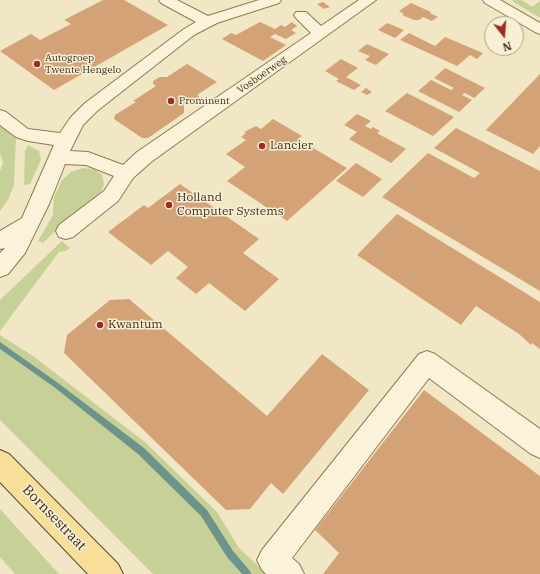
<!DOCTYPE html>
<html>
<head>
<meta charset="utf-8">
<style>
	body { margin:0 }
	#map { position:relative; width:540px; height:574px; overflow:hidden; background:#f2e7c4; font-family:"IBM Plex Serif",serif }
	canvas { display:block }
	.north { position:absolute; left:484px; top:16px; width:40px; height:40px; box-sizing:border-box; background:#f8f0d5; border:1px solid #ada38c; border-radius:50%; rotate:163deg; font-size:11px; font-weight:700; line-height:16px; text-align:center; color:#3d2f1e }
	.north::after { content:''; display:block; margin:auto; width:14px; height:18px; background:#a32a24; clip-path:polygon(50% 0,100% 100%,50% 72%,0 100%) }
</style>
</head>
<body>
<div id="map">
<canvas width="540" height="574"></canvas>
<div class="north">N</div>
</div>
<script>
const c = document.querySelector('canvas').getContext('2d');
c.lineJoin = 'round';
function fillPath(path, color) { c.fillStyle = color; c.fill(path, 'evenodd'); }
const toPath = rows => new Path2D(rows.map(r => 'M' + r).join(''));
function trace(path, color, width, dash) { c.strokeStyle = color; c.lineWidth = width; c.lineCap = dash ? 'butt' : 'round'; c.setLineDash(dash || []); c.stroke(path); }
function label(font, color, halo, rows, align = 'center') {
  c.font = font + ' "IBM Plex Serif",serif'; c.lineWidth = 3; c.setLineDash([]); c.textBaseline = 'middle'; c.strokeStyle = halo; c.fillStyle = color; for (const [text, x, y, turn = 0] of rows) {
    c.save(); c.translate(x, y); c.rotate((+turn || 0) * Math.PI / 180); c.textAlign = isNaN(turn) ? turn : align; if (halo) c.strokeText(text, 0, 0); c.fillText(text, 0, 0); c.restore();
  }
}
const green = toPath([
	[513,0,522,0,532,7,540,1,540,18,512,1],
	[0,126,16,138,14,185,8,200,0,211,0,171,3,163,0,153],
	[28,145,39,151,41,160,30,184,24,185,25,151],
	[83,168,94,169,102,175,104,184,101,192,98,198,69,217,43,243,38,241,53,215,54,197,62,180,71,172],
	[62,241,70,248,66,251,59,252,0,331,0,300],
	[0,335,33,356,145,442,217,512,239,548,267,574,153,574,0,420],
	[0,509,59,574,15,574,0,557]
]);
const stream = toPath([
	[0,342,58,383,144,448,207,510,233,551,250,571,251,574,242,574,227,557,201,516,138,454,54,387,0,349,0,342]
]);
const building = toPath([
	[103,0,124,0,168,25,54,90,0,51,31,34,40,40,71,24,64,20],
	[323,2,330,7,324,9,317,4],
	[411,3,431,12,430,13,438,17,432,21,423,17,419,20,414,20,402,15,404,14,399,11],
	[260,22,275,29,281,25,285,27,292,22,297,26,291,30,296,33,286,39,275,34,270,37,286,45,263,61,222,39,231,33,236,35],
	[387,23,404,30,395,38,378,30],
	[409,33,435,46,445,37,483,53,477,59,470,55,457,66,400,40],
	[367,44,389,54,376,65,365,60,370,56,358,51],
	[341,59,358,68,346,77,361,85,354,90,336,81,339,79,325,71],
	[187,64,217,82,197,95,199,96,199,100,192,105,184,105,184,113,148,138,142,138,114,119,115,115,136,102,133,101,156,86,153,84,153,81,160,77,167,77],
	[445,68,485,88,474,98,465,93,462,95,472,100,459,112,418,91,431,80,451,90,454,88,434,78],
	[540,74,540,146,533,154,486,130],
	[366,88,372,92,367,95,361,92],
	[407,93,454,117,433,136,385,111],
	[357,114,371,121,365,126,371,129,373,127,380,131,377,133,406,149,391,163,349,139,357,132,344,125],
	[273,119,302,136,298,139,347,168,287,221,227,181,245,167,226,154,246,140,241,137,246,133,244,132,256,126,261,129],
	[456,128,540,171,540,291,382,197,428,153,474,178,480,173,434,148],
	[356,163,382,179,363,197,336,181],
	[180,184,259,239,243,253,279,279,245,311,209,283,196,294,176,278,188,267,168,251,151,265,108,232,144,205,148,208],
	[397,214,540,302,540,349,532,343,531,345,519,334,476,306,461,325,357,255],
	[129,299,267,416,322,354,369,390,283,494,271,483,250,509,226,510,64,353,67,335,110,300],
	[424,390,540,476,540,574,323,574,339,553,315,530]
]);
const minor = toPath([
	[159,0,177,0,208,16,259,0,281,0,279,3,217,23,194,35,97,111,83,125,70,151,88,152,123,165,137,152,311,33,296,18,294,15,296,12,306,12,321,26,359,0,376,0,151,162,133,178,118,201,73,237,66,239,59,237,56,231,59,225,104,191,114,176,86,165,65,164,49,204,25,253,8,274,0,277,0,253,5,248,0,249,0,231,22,218,54,145,28,141,16,137,0,125,0,110,6,112,28,129,60,133,71,117,85,103,184,29,196,22,161,3,159,0],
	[483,0,500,0,540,23,540,34,535,32,485,3,483,0],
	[427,351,435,354,540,429,540,458,531,454,429,378,292,558,299,564,304,574,266,574,262,570,257,560,262,550,419,354,427,351]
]);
const major = toPath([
	[0,450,9,454,118,564,123,574,88,574,0,482,0,450]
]);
const markers = [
	[37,64,4,"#a32a24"],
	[171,101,4,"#a32a24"],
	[262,146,4,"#a32a24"],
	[169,205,4,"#a32a24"],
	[100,325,4,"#a32a24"]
];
const farPoinames = [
	["Autogroep",45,58],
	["Twente Hengelo",45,70],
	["Prominent",179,101]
];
const farStreetnames = [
	["Vosboerweg",262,75,-35]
];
const poiNames = [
	["Lancier",270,146],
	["Holland",177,198],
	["Computer Systems",177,212],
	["Kwantum",108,325]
];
const nearStreetnames = [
	["Bornsestraat",54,518,46]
];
fillPath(green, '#c7d197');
fillPath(stream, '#6c948c');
fillPath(building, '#d3a277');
trace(minor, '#8e7859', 2);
trace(major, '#5c462d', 2);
fillPath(minor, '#fbf3d9');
fillPath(major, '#f7df9a');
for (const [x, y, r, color] of markers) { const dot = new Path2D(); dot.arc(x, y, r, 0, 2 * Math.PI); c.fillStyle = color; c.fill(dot); trace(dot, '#f8f0d5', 1.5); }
label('10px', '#3d2f1e', '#f8f0d5', farPoinames, 'left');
label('10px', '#3d2f1e', '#f8f0d5', farStreetnames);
label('12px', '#3d2f1e', '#f8f0d5', poiNames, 'left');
label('14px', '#3d2f1e', '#f8f0d5', nearStreetnames);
</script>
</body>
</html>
